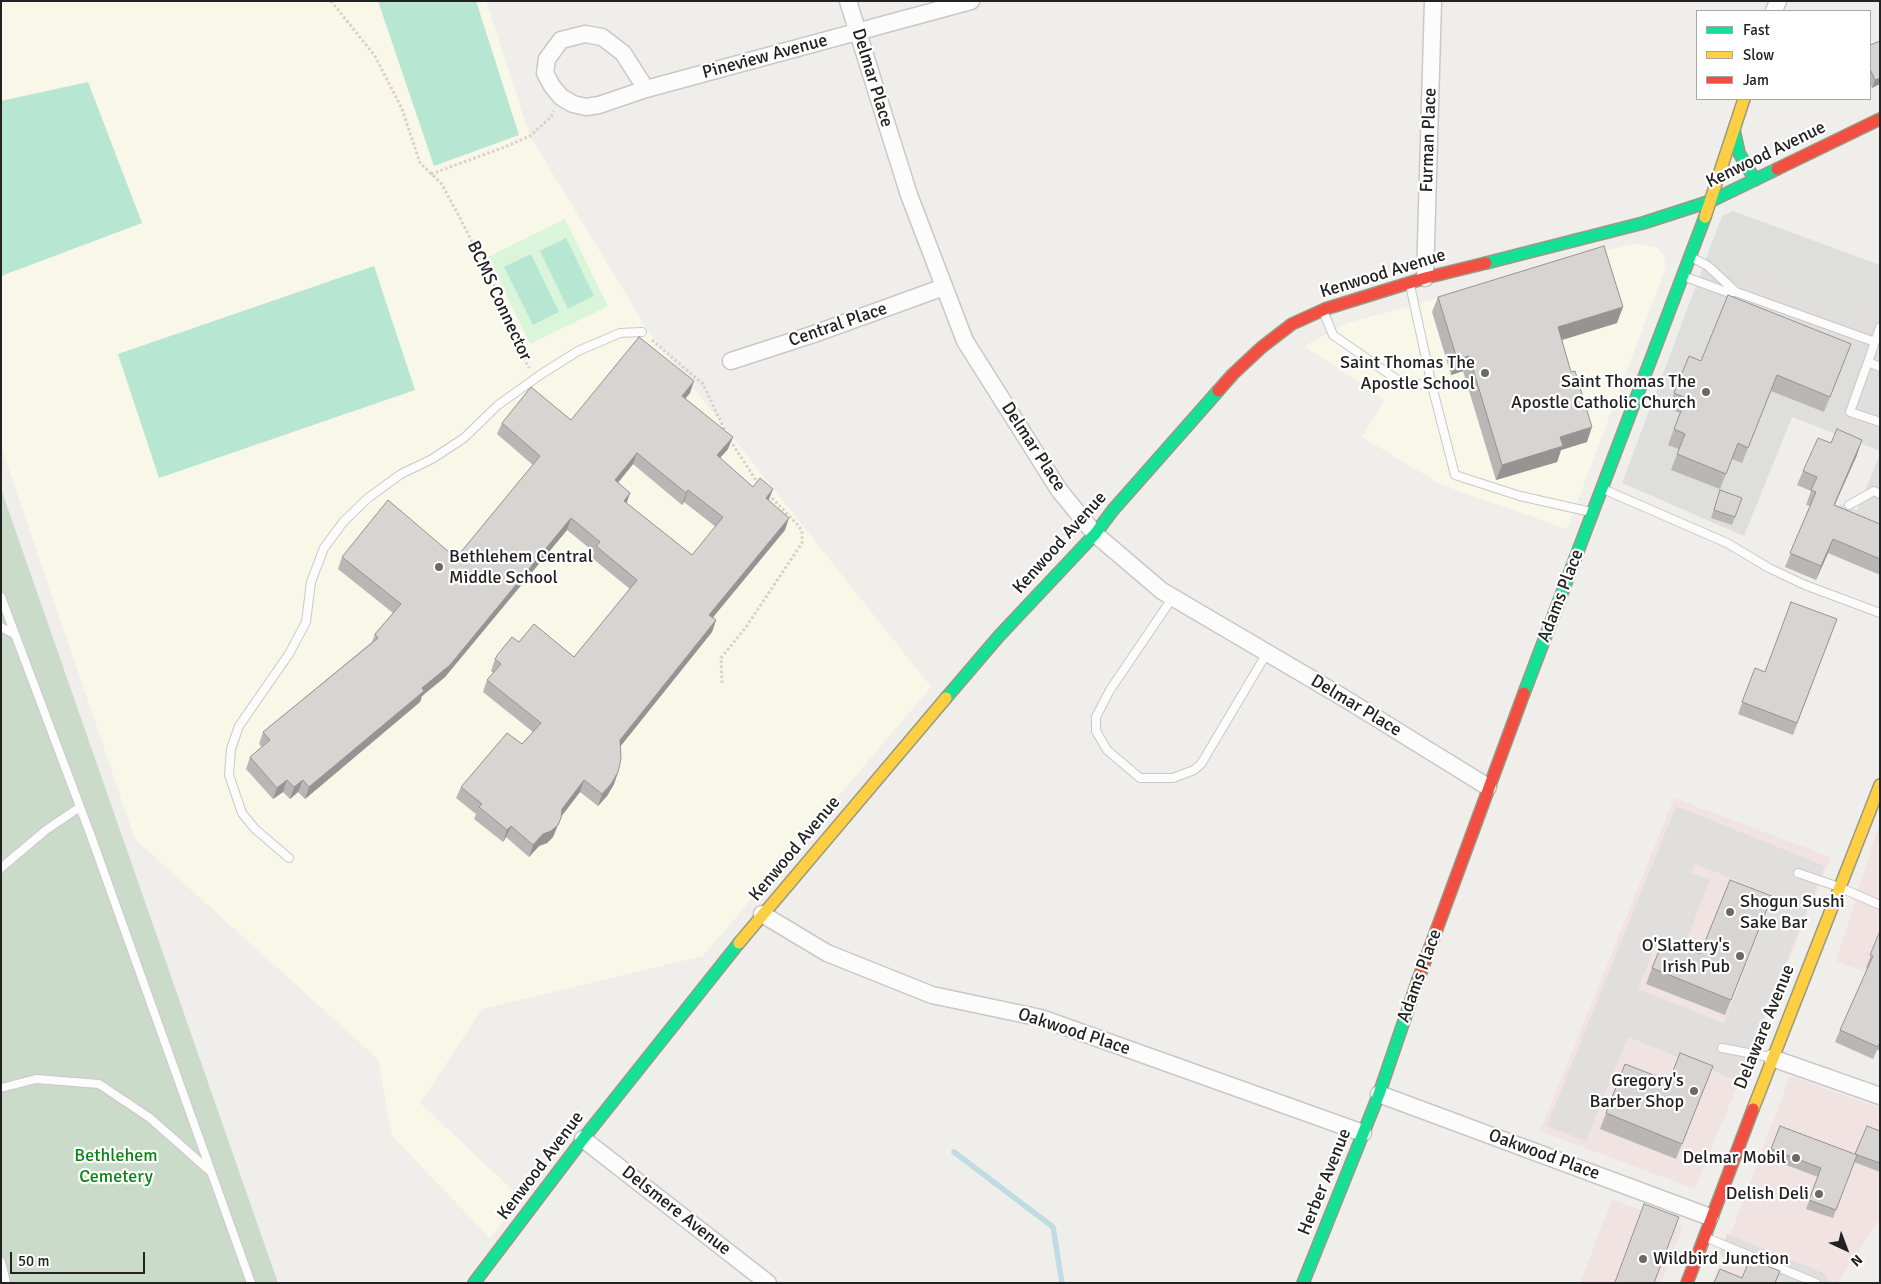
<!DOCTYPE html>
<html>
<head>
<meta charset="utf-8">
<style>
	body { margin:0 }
	#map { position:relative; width:1881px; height:1284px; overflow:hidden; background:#f0eeeb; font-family:Signika,sans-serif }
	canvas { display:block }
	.frame { position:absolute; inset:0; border:2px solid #222; pointer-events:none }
	.legend { position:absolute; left:1696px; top:10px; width:175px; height:90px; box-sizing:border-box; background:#fff; border:1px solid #a7a7a7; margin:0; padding:6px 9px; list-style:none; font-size:15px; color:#222 }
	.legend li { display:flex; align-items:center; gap:10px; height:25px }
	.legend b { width:25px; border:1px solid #a7a7a7 }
	.north { position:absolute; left:1821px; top:1224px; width:50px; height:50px; -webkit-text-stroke:4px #fff; paint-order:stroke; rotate:137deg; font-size:14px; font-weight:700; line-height:20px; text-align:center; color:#222 }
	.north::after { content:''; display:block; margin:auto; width:18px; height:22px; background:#222; clip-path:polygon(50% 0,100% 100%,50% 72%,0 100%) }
	.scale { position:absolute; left:10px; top:1252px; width:135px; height:22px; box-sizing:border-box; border:2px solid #222; border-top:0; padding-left:6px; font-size:15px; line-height:18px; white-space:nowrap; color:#222; -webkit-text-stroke:4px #fff; paint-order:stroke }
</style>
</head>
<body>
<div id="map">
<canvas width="1881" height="1284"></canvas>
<div class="frame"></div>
<ul class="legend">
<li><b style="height:6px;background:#16e098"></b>Fast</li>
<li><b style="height:6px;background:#ffcf43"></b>Slow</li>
<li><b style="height:6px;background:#f24e42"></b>Jam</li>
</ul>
<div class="north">N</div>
<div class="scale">50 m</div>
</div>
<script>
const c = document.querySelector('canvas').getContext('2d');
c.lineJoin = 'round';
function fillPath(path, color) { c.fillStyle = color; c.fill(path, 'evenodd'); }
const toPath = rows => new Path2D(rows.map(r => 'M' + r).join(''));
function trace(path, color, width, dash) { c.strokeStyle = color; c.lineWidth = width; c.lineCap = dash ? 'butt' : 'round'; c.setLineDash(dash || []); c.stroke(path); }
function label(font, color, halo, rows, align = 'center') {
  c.font = font + ' Signika,sans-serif'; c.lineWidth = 4.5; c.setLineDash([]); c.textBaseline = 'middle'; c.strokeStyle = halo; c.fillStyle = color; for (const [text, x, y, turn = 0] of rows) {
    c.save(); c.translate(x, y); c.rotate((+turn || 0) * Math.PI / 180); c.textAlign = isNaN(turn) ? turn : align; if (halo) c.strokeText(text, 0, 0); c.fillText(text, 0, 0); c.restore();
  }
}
const commercial = toPath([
	[1674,798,1831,857,1695,1189,1540,1131],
	[1880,822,1880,978,1836,961],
	[1790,1076,1880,1108,1880,1218,1838,1283,1712,1283],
	[1612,1199,1683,1226,1661,1283,1580,1283]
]);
const education = toPath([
	[1,1,486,1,530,136,648,331,931,687,703,956,482,1009,420,1103,522,1199,490,1238,392,1136,378,1059,135,839,1,446],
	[1635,243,1656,247,1664,255,1666,267,1567,529,1442,485,1362,437,1385,400,1304,346,1348,323]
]);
const religious = toPath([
	[1733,211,1880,265,1880,451,1792,417,1744,536,1622,483,1722,216]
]);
const cemetery = toPath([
	[1,489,278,1283,1,1283]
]);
const park = toPath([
	[565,219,608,306,530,344,488,257]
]);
const pitch = toPath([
	[378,1,476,1,519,135,434,166],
	[88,82,142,223,1,276,1,101],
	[566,238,594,296,568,309,540,251],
	[531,254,559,312,533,325,504,267],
	[374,266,415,390,159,478,118,354]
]);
const parking = toPath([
	[1746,260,1785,275,1779,291,1852,319,1873,264,1880,266,1880,444,1840,429,1869,354,1730,301],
	[1879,456,1880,456,1880,526,1838,509,1840,504,1857,510],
	[1676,806,1825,866,1738,1081,1628,1037,1586,1141,1547,1126],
	[1695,864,1774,895,1724,1023,1638,989,1656,944,1681,953,1710,880,1691,873],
	[1727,1234,1826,1274,1830,1283,1786,1283,1719,1254]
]);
const stream = toPath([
	[954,1152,1053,1227,1062,1283]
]);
const path = toPath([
	[331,1,375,56,402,109,420,163,441,183,459,216,503,303,512,336,529,368],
	[431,174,502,148,530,136,551,117,554,111],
	[652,340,703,384,727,435],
	[730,440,759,485],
	[722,683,721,658,746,627,802,543,802,531,797,524,767,493]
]);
const lane = toPath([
	[1691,257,1708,266,1736,292],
	[1683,276,1727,292,1736,292,1875,342],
	[1410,285,1432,386,1455,475,1520,496,1591,512],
	[1324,313,1333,335,1399,381,1432,386],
	[1868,362,1880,327],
	[1880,367,1868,362,1850,412,1880,422],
	[1603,489,1727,543,1769,568,1805,585,1880,613],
	[1849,505,1874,491,1880,494],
	[1,597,91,836,251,1283],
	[1173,597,1110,690,1096,717,1096,731,1107,750,1140,778,1173,778,1194,770,1201,764,1267,653],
	[1,627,14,634],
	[289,858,255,829,242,813,229,775,231,749,239,726,289,654,306,622,311,582,324,548,344,521,368,498,401,474,432,459,464,438,498,405,540,375,578,351,620,333,642,332],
	[1,868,46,830,80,807],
	[1798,873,1839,887,1880,905],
	[1722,1048,1769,1057],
	[1,1088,36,1079,99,1084,150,1118,211,1172],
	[1707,1238,1816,1283],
	[1,1262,6,1283]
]);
const street = toPath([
	[848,1,909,195,965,341,1059,490,1095,534,1162,591,1344,698,1488,787],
	[1774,11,1778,1],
	[585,34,602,37,623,53,646,89,599,105,586,107,573,104,561,97,552,86,545,73,547,59,561,40,585,34],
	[646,89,971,1],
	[1425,278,1433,1],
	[731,361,814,334,944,287],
	[762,914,827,953,932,995,1041,1018,1363,1133],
	[1772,1058,1880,1096],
	[1379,1094,1710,1217],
	[583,1139,768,1283]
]);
const fast = toPath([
	[1734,130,1739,153,1755,180],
	[1486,263,1643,223,1711,201,1777,169],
	[1524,693,1705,217],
	[946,698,999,636,1095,534,1113,510,1218,391],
	[474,1283,583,1139,739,943],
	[1303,1283,1379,1094,1418,980]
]);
const slow = toPath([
	[1705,217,1744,99],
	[739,943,946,698],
	[1753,1109,1880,785]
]);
const jam = toPath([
	[1777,169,1880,119],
	[1218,391,1233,374,1262,347,1292,324,1325,309,1425,278,1486,263],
	[1418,980,1524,693],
	[1687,1283,1753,1109]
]);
const wall = toPath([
	[1870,45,1880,84,1872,88,1870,83],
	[1438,297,1617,323,1562,340,1587,442,1561,450,1557,462,1496,480,1463,371,1451,375,1432,312],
	[1851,344,1824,412,1771,391,1742,463,1732,459,1720,489,1671,470,1679,449,1668,445,1680,413,1669,409,1674,393,1701,361],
	[690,393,685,398,728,449,720,458,753,487,773,489,769,500,785,530,713,617,716,620,712,632,620,746,618,772,614,784,607,796,598,806,580,792,561,816,553,837,547,843,539,846,529,857,506,837,503,842,474,819,476,814,456,798,461,787,522,744,533,732,483,692,487,680,493,673,491,671,495,659,519,642,574,657,630,589,592,558,594,552,567,530,445,677,422,696,420,702,305,799,298,792,290,799,283,792,273,799,246,769,250,757,262,747,259,744,263,732,372,642,375,634,393,613,338,569,342,557,456,558,533,465,497,434,502,423,571,420],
	[633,464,682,505,684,502,716,527,692,555,626,503,630,493,618,483],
	[1857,455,1835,505,1880,524,1880,575,1828,553,1816,580,1785,567,1810,506,1806,505,1811,491,1797,485,1803,471],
	[1720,490,1742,498,1732,525,1711,518],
	[1837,619,1793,735,1738,714,1755,668,1765,672],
	[1766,912,1725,1015,1646,984,1652,968,1700,954],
	[1880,931,1880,1051,1877,1050,1873,1059,1835,1042,1840,1030,1868,968,1866,968],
	[1713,1066,1676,1159,1600,1129,1606,1113,1669,1081],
	[1780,1126,1855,1155,1867,1126,1880,1131,1880,1172,1854,1162,1833,1218,1806,1209,1818,1177,1768,1158]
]);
const shadedWall = toPath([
	[1880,78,1880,84,1872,88,1875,80],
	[1623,307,1617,323,1552,343,1558,327],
	[1469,356,1463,371,1451,375,1457,359],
	[694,381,690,393,678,408,682,396],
	[1592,427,1587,442,1561,450,1557,462,1496,480,1502,465,1560,437],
	[733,437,728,449,712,467,717,455],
	[1862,440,1857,455,1828,519,1834,505],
	[637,453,633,464,610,492,615,480],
	[773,489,768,500,766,498],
	[688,490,684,502,682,505,686,493],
	[630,493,626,505,624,501],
	[571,518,567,530,445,677,422,696,420,702,305,799,309,787,422,688],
	[789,518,785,530,705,627,709,615],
	[1833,539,1828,553,1816,580,1821,566],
	[716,620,712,632,616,752,620,740],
	[618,772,614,784,607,796,598,806,602,794],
	[287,780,283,792,273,799,277,788],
	[303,780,298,792,290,799,294,787],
	[584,780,580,792,558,821,562,809],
	[561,818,553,837,547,843,539,846,529,857,533,845,543,834],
	[511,826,506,837,503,842,507,830]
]);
const building = toPath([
	[1880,41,1880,78,1875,80,1870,69,1870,45,1880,41],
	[1604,246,1623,307,1558,327,1571,372,1575,371,1592,427,1560,437,1563,446,1502,465,1469,356,1457,359,1438,297,1604,246],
	[1728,295,1851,344,1830,397,1777,375,1748,448,1738,443,1726,474,1677,454,1685,434,1674,429,1686,398,1674,393,1689,356,1701,361,1728,295],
	[639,337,694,381,682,396,733,437,717,455,753,487,760,478,773,489,766,498,789,518,709,615,716,620,620,740,621,759,618,772,611,784,602,794,584,780,562,809,561,818,558,825,551,831,543,834,533,845,511,826,507,830,479,807,482,804,461,787,507,733,522,744,541,723,487,680,501,664,495,659,498,654,512,637,519,642,534,624,574,657,637,580,596,546,600,542,571,518,450,665,422,688,424,691,309,787,303,780,294,787,287,780,277,788,250,757,270,740,263,732,378,638,375,634,401,604,342,557,388,500,456,558,540,456,502,423,531,387,571,420,639,337],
	[637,453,686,493,688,490,723,517,692,555,624,501,630,493,615,480,637,453],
	[1837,429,1862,440,1834,505,1880,524,1880,559,1833,539,1821,566,1790,553,1816,492,1811,490,1817,477,1803,471,1818,438,1831,443,1837,429],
	[1720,490,1742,498,1735,517,1714,510,1720,490],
	[1791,602,1837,619,1797,723,1742,702,1755,668,1765,672,1791,602],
	[1730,880,1772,896,1731,1000,1652,968,1664,939,1700,954,1730,880],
	[1880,931,1880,1042,1878,1047,1840,1030,1873,956,1870,955,1880,931],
	[1680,1053,1713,1066,1682,1144,1606,1113,1625,1064,1669,1081,1680,1053],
	[1780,1126,1857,1155,1836,1210,1809,1200,1821,1168,1771,1149,1780,1126],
	[1867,1126,1880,1131,1880,1163,1855,1154,1867,1126],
	[1644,1204,1679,1217,1654,1283,1616,1283,1615,1282,1644,1204],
	[1750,1259,1780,1271,1775,1283,1714,1283,1720,1269,1742,1278,1750,1259]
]);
const markers = [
	[1485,373,5,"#6a6968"],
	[1706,392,5,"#6a6968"],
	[439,567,5,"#6a6968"],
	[1730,912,5,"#6a6968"],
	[1740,956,5,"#6a6968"],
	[1694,1091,5,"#6a6968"],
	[1796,1158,5,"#6a6968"],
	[1819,1194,5,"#6a6968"],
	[1643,1259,5,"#6a6968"]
];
const streetNames = [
	["Pineview Avenue",765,57,-15],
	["Delmar Place",872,78,73],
	["Furman Place",1429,140,-88],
	["Kenwood Avenue",1766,155,-26],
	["Kenwood Avenue",1383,274,-17],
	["BCMS Connector",499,301,65],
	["Central Place",838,325,-19],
	["Delmar Place",1033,447,57],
	["Kenwood Avenue",1060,543,-48],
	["Adams Place",1561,596,-69],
	["Delmar Place",1356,706,31],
	["Kenwood Avenue",795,849,-50],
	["Adams Place",1420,976,-70],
	["Delaware Avenue",1765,1027,-68],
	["Oakwood Place",1074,1032,18],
	["Oakwood Place",1544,1155,20],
	["Kenwood Avenue",541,1166,-53],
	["Herber Avenue",1325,1182,-68],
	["Delsmere Avenue",676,1211,38]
];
const poiNames = [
	["Saint Thomas The",1475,363],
	["Apostle School",1475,384],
	["Saint Thomas The",1696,382],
	["Apostle Catholic Church",1696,403],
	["Bethlehem Central",449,557,"left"],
	["Middle School",449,578,"left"],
	["Shogun Sushi",1740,902,"left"],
	["Sake Bar",1740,923,"left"],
	["O'Slattery's",1730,946],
	["Irish Pub",1730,967],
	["Gregory's",1684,1081],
	["Barber Shop",1684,1102],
	["Delmar Mobil",1786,1158],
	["Delish Deli",1809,1194],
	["Wildbird Junction",1653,1259,"left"]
];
const parkNames = [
	["Bethlehem",116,1156],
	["Cemetery",116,1177]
];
fillPath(commercial, '#f1e3e1');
fillPath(education, '#f8f7e8');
fillPath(religious, '#dededc');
fillPath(cemetery, '#cadbca');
fillPath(park, '#daf5da');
fillPath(pitch, '#b7e6d2');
fillPath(parking, '#e0dfde');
trace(stream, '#bfdbe3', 5.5);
trace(lane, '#c9c8c7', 10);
trace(street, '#c9c8c7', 19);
trace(fast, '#999a82', 14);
trace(slow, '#999a82', 14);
trace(jam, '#999a82', 14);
trace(path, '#dccecd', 3, [2.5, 2.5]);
trace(lane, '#fdfcfc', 8);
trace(street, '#fdfcfc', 16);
trace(fast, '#16e098', 11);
trace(slow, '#ffcf43', 11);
trace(jam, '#f24e42', 11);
fillPath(wall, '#b9b6b5');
fillPath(shadedWall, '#969493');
fillPath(building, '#d7d4d2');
trace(building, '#969493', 1);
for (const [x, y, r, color] of markers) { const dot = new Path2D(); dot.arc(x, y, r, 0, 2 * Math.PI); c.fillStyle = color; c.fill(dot); trace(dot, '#fff', 2); }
label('18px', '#222', '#fff', streetNames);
label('18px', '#222', '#fff', poiNames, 'right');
label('18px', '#0c8416', '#fff', parkNames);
</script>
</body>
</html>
